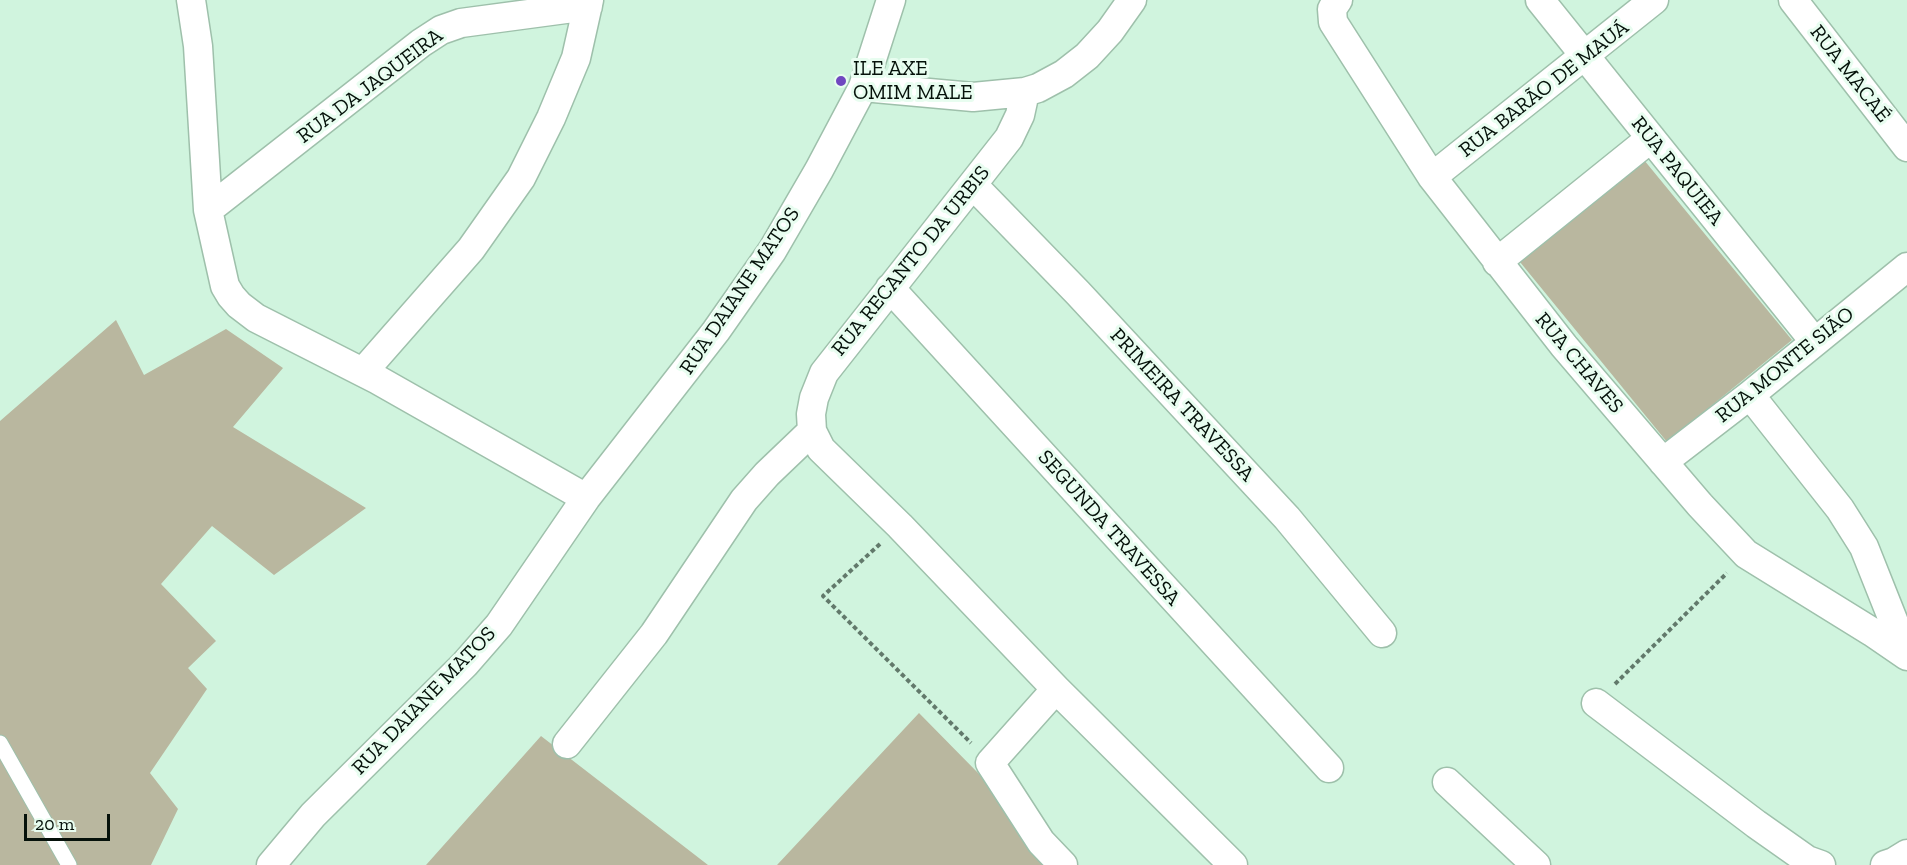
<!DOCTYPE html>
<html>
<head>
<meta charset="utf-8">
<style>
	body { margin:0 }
	#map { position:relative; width:1907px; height:865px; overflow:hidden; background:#d0f4de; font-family:"Zilla Slab",serif }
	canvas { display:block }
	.scale { position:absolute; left:24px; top:814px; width:86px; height:27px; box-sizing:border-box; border:3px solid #05110a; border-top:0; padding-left:8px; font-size:18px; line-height:21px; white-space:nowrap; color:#05110a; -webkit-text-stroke:4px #e8fdf0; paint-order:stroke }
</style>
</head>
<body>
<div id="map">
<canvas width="1907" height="865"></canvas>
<div class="scale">20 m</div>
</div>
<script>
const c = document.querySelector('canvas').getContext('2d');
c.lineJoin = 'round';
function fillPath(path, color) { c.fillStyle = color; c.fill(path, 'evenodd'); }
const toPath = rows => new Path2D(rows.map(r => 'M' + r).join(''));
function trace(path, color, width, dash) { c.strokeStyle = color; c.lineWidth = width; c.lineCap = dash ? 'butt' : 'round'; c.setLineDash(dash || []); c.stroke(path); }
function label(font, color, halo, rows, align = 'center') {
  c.font = font + ' "Zilla Slab",serif'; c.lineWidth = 6; c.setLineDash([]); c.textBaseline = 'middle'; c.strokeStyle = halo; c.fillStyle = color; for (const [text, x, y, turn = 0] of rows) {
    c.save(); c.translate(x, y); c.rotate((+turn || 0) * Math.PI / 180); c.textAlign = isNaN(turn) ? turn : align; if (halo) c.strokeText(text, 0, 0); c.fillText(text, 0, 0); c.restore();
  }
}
const green = toPath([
	[1644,160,1792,340,1667,442,1520,262],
	[116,320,144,375,226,329,283,368,233,427,366,508,274,575,212,526,161,584,216,641,188,668,207,689,150,773,178,809,151,865,0,865,0,421],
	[919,713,980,775,1035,852,1050,865,777,865],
	[541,736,708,865,426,865]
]);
const path = toPath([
	[880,544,823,596,971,743],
	[1615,684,1727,573]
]);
const lane = toPath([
	[0,743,69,865]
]);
const street = toPath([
	[191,0,198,46,208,210,225,286,231,296,239,305,256,318,378,380,586,498],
	[1338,0,1332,9,1333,22,1432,177,1564,346,1700,505,1746,554,1872,632,1907,656],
	[1540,0,1814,341],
	[1793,0,1907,147],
	[863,87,973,97,1025,92,1038,88,1064,74,1087,56,1110,31,1132,0],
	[1025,92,1020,115,1009,138,824,373,814,398,811,414,812,431,821,449,900,526,1056,689,1233,865],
	[1432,177,1654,0],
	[973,185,1078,293,1287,518,1382,633],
	[208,210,421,43,441,30,461,23,588,6],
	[1497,262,1651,138],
	[890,288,1329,768],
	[363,372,471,249,521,178,551,118,576,58,589,0],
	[1750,395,1840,509,1864,547,1907,655],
	[1663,462,1750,395,1907,267],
	[1056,689,990,763,1041,842,1063,865],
	[1596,703,1756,824,1807,860,1821,865],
	[567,744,654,634,744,500,767,474,812,431],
	[1447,782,1536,865],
	[271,865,313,815,465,664,499,625,586,498,716,331,772,251,819,170,863,87,891,0],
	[1885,865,1894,862,1907,854]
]);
const markers = [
	[841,81,6,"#7047c0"]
];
const poiNames = [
	["ILE AXE",853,69],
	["OMIM MALE",853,93]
];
const streetNames = [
	["RUA MACAÉ",1850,74,52],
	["RUA DA JAQUEIRA",370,86,-37],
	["RUA BARÃO DE MAUÁ",1544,89,-38],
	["RUA PAQUIEA",1677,171,51],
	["RUA RECANTO DA URBIS",911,261,-51],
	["RUA DAIANE MATOS",740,291,-56],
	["RUA CHAVES",1579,363,50],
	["RUA MONTE SIÃO",1785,365,-39],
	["PRIMEIRA TRAVESSA",1182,405,47],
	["SEGUNDA TRAVESSA",1109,528,48],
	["RUA DAIANE MATOS",424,701,-46]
];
fillPath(green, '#b9b79f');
trace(lane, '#9ec0ab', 17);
trace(street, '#9ec0ab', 31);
trace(path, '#62796b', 4, [4.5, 3]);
trace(lane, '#fff', 15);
trace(street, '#fff', 28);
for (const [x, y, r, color] of markers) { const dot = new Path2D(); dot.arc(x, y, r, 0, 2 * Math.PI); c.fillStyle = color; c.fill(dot); trace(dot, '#e8fdf0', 2); }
label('21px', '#05110a', '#e8fdf0', poiNames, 'left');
label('21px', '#05110a', '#e8fdf0', streetNames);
</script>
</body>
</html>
